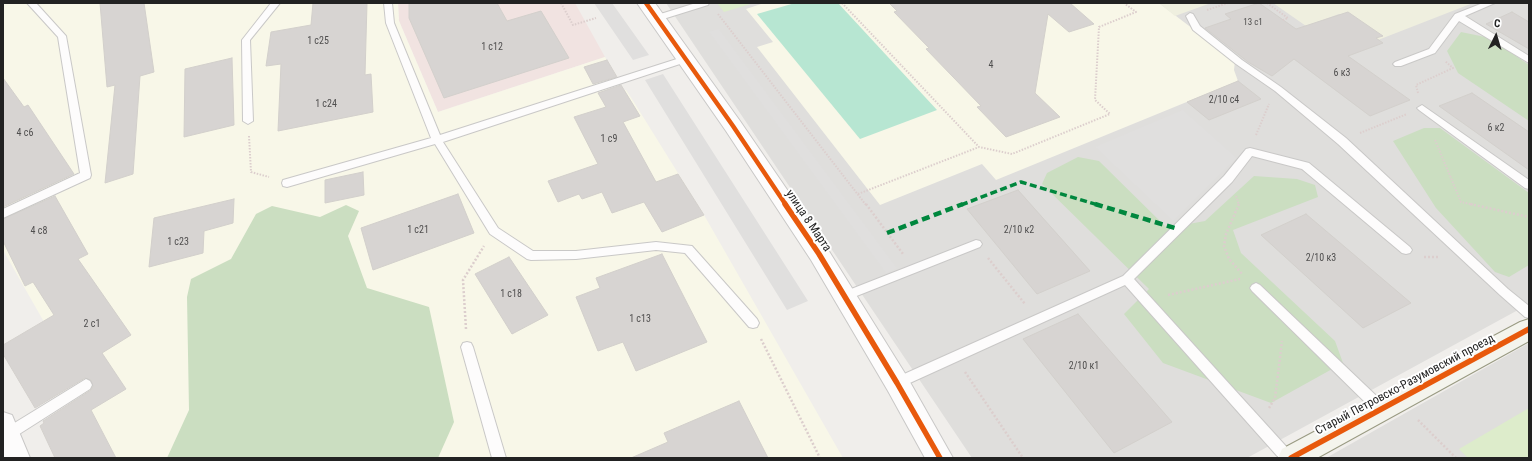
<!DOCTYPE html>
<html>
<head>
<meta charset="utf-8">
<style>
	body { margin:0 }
	#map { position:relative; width:1532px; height:461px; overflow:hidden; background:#f0eeeb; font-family:"Roboto Condensed",sans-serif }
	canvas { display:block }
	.frame { position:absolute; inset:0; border:4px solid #222; pointer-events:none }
	.north { position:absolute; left:1476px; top:16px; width:40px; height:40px; -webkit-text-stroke:3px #fff; paint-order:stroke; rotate:5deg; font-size:11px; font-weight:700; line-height:16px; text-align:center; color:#222 }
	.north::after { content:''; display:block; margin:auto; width:14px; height:18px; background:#222; clip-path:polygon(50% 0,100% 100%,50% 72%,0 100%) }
</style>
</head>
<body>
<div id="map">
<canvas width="1532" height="461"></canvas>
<div class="frame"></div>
<div class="north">С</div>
</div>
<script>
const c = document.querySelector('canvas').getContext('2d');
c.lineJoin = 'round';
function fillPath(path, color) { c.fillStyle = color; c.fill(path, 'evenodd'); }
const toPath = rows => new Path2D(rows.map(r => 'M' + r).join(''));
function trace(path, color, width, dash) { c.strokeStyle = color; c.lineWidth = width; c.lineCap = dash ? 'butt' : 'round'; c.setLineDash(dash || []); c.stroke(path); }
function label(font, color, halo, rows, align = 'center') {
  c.font = font + ' "Roboto Condensed",sans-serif'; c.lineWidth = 4; c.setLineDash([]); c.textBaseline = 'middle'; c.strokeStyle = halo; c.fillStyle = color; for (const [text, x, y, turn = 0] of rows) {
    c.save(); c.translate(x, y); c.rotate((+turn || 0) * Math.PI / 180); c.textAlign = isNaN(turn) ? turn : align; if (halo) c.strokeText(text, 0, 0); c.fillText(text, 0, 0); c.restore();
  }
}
const residential = toPath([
	[666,3,1529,3,1529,304,1247,458,972,458],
	[1529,343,1529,458,1326,458]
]);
const commercial = toPath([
	[398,3,575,3,605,57,438,112,399,21]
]);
const education = toPath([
	[3,3,398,3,399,21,438,112,605,57,618,78,607,82,613,93,626,90,632,99,704,215,843,458,116,458,84,399,76,378,3,250],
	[764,3,1159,3,1235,61,1234,70,1238,81,996,180,982,164,880,205,757,47,773,42,746,9]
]);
const farmland = toPath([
	[1159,3,1211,3,1175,16],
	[1273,3,1473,3,1378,40,1339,14,1306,26]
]);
const grass = toPath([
	[717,3,754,3,724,12],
	[1529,408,1529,458,1468,458,1459,449]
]);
const forest = toPath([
	[1461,32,1490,38,1529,65,1529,121,1458,73,1447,51],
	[1424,128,1440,128,1529,193,1529,265,1509,277,1495,272,1436,208,1393,141],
	[1078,157,1099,161,1167,228,1205,221,1254,176,1297,179,1315,185,1318,197,1233,230,1241,253,1335,341,1343,363,1271,403,1163,363,1124,314,1149,289,1042,184,1047,173],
	[346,205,359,211,348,236,367,288,429,307,454,422,438,458,167,458,189,410,187,297,191,279,231,259,256,214,272,206,320,217]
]);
const pitch = toPath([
	[795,3,838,3,937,110,860,139,757,14]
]);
const parking = toPath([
	[594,3,612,3,649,55,633,60],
	[719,29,897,268,886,273,709,32],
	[663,74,808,301,787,310,645,80],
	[1183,110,1237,158,1173,221,1095,147]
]);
const building = toPath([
	[100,3,144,3,154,72,140,76,133,174,105,183,115,85,107,87,100,3],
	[313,3,367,3,365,75,371,74,373,112,278,131,281,64,266,66,271,32,311,25,313,3],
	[409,3,497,3,507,21,541,11,569,58,444,98,409,18,409,3],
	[889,3,1070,3,1094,24,1069,32,1048,14,1035,93,1060,117,1006,137,977,107,981,106,926,49,929,48,894,12,897,11,889,3],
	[1259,3,1296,29,1348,12,1383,36,1376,38,1383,43,1348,56,1410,100,1370,116,1294,59,1272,76,1248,62,1205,28,1231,19,1225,14,1259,3],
	[1512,12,1529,22,1529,49,1486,24,1512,12],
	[232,58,234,125,184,137,185,69,232,58],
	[607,60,617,77,593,84,584,67,607,60],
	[3,78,24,107,28,105,74,174,3,207,3,78],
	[1238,81,1261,99,1209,120,1187,102,1238,81],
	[621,85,640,116,623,122,656,182,678,174,704,215,662,232,644,202,612,213,602,192,582,199,579,194,558,202,548,181,598,164,574,117,606,107,598,93,621,85],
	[1472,93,1529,132,1529,170,1439,106,1472,93],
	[363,172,364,195,325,203,325,180,363,172],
	[1018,190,1090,271,1037,294,967,209,1018,190],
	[458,194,474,233,373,270,361,228,458,194],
	[55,196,88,254,78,259,131,335,102,353,126,389,91,410,116,458,55,458,40,426,44,423,43,421,91,390,93,386,91,380,85,378,35,408,3,354,3,345,54,315,33,282,25,286,3,241,3,219,55,196],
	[234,199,233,223,204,231,203,253,149,267,154,218,234,199],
	[1306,214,1411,303,1363,328,1261,235,1306,214],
	[662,254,707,342,636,371,623,342,598,351,576,297,600,288,596,278,662,254],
	[509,257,548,315,512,334,475,274,509,257],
	[1078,314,1172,422,1114,453,1023,339,1078,314],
	[739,401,768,458,631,458,668,442,664,433,739,401]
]);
const pathFar1 = toPath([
	[561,3,573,25,596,18],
	[842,3,979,147],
	[1267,3,1288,18,1283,20],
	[1207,10,1228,3],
	[718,14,866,205],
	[1418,93,1416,85,1453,68,1445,61],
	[1360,133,1407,114],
	[1256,135,1269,104],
	[249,136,251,172,269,177],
	[1435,140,1461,202,1475,205],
	[858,194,979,147,1012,154,1110,114,1095,100,1099,27,1136,12,1124,3],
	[1236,196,1239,205]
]);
const path = toPath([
	[866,204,903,254],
	[1239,204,1226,234,1224,246,1229,259,1243,275],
	[1470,204,1529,217],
	[1424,257,1439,257],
	[988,258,1025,304],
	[1168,295,1240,279],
	[466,329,463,280,484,246],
	[761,339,820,458],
	[965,372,1023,458],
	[1269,408,1275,398,1282,341],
	[1418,420,1456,458]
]);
const lane = toPath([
	[27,3,36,3,66,36,91,175,90,178,3,218,3,209,80,173,58,37,27,3],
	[271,3,280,3,250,40,253,121,248,124,243,121,242,40,271,3],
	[384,3,392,3,394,23,440,135,683,57,689,57,691,59,689,61,443,142,498,228,533,251,576,251,656,242,692,246,757,319,759,323,757,327,753,328,749,327,685,253,656,250,576,259,531,260,527,259,490,234,435,144,287,187,283,186,282,183,283,180,431,138,386,23,384,3],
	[696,3,709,3,708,5,660,20,657,21,653,18,654,16,696,3],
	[1483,3,1495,3,1465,16,1529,56,1529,63,1459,21,1435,53,1401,66,1395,66,1393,64,1395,62,1429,49,1455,14,1483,3],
	[1190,13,1193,14,1200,26,1242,60,1281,87,1346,138,1508,289,1529,306,1529,318,1525,317,1500,295,1338,144,1275,91,1236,64,1193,30,1186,16,1190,13],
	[1422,105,1529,180,1529,189,1525,188,1419,110,1417,108,1422,105],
	[1250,148,1309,163,1410,247,1412,250,1410,253,1406,254,1402,253,1302,169,1252,156,1232,182,1134,279,1293,454,1295,458,1279,458,1125,285,901,387,897,389,893,387,891,383,893,379,1123,276,1224,176,1246,149,1250,148],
	[976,240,980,241,982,244,980,247,849,299,845,301,841,299,839,296,841,293,976,240],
	[1256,283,1260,285,1386,405,1387,409,1386,413,1381,415,1376,413,1252,291,1250,288,1252,285,1256,283],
	[467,342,471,343,473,347,506,458,492,458,461,347,463,343,467,342],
	[86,379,90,381,92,385,90,389,13,438,8,440,3,438,3,430,86,379]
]);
const street = toPath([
	[637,3,655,3,740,121,827,248,906,375,953,458,925,458,888,391,811,260,726,131,637,3],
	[3,412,12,415,30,458,4,458,3,412]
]);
const secondary = toPath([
	[1529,319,1529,341,1317,458,1278,458,1282,449,1520,322,1529,319]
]);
const quietFar1 = toPath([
	[961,205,1021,182,1098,205]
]);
const quiet = toPath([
	[1095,204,1178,229],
	[887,233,963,204]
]);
const cyclewayFar1 = toPath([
	[646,3,733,126,786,205]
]);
const cycleway = toPath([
	[785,204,819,254,897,383,940,458],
	[1291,458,1529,329]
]);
const farNumbernames = [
	["13 с1",1253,23]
];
const numberNames = [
	["1 с25",318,41],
	["1 с12",492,47],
	["4",991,65],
	["6 к3",1342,73],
	["2/10 с4",1224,100],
	["1 с24",326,104],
	["6 к2",1496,128],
	["4 с6",25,133],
	["1 с9",609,139],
	["1 с21",418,230],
	["2/10 к2",1019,230],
	["4 с8",39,231],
	["1 с23",178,242],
	["2/10 к3",1321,258],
	["1 с18",511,294],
	["1 с13",640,319],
	["2 с1",92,324],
	["2/10 к1",1084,366]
];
const streetNames = [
	["улица 8 Марта",808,221,56],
	["Старый Петровско-Разумовский проезд",1405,385,-28]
];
fillPath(residential, '#dfdedc');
fillPath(commercial, '#f1e3e1');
fillPath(education, '#f8f7e8');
fillPath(farmland, '#efefdf');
fillPath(grass, '#ddeccb');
fillPath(forest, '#cbdec1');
fillPath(pitch, '#b7e6d2');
fillPath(parking, '#e0dfde');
fillPath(building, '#d7d4d2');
trace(building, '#d3d0cc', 1);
trace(lane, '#c9c8c7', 2);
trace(street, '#c9c8c7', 2);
trace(secondary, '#999a82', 2);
trace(pathFar1, '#dccecd', 2, [1.5, 1.5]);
trace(path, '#dccecd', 2.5, [2, 2]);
fillPath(lane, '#fdfcfc');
fillPath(street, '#fdfcfc');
fillPath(secondary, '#f4f4ed');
trace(quietFar1, '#00873e', 3.5, [7, 3.5]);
trace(quiet, '#00873e', 4.5, [8, 4.5]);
trace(cyclewayFar1, '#e8590c', 4.5);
trace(cycleway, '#e8590c', 5.5);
label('9px', '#4f4e4e', null, farNumbernames);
label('10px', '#4f4e4e', null, numberNames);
label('12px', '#222', '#fff', streetNames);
</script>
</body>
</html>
